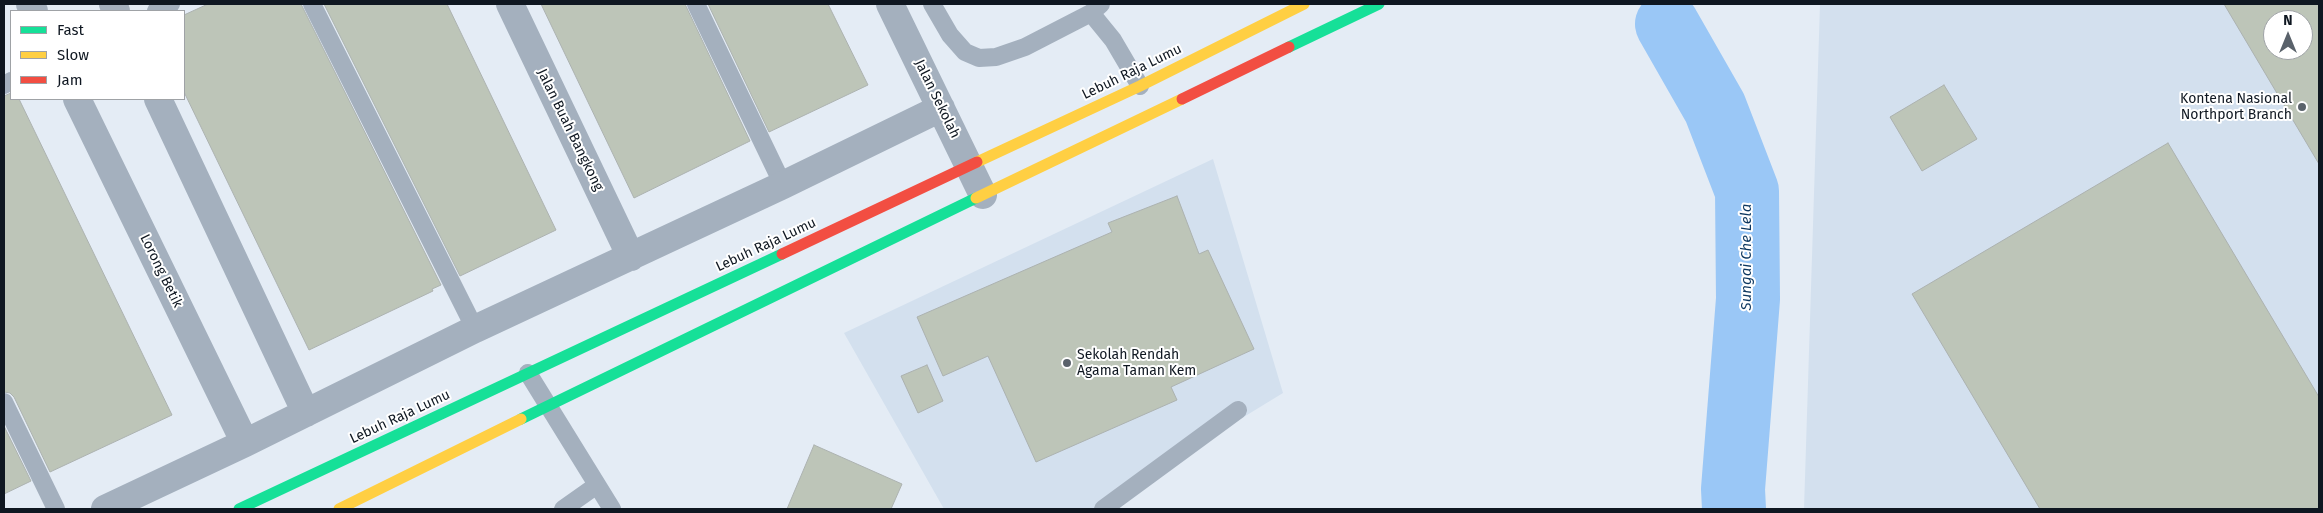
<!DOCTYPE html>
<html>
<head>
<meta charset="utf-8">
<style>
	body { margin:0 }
	#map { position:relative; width:2323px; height:513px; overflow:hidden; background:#e4ecf5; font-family:"Fira Sans",sans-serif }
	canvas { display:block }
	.frame { position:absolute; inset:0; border:5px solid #0f1721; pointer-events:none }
	.legend { position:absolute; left:10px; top:10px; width:175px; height:90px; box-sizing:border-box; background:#fff; border:1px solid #9fa2a6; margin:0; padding:6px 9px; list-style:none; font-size:15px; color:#0f1721 }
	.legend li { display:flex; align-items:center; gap:10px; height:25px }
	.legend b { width:25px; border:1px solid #9fa2a6 }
	.north { position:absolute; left:2263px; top:10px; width:50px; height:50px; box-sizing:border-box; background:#fff; border:1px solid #9fa2a6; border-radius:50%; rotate:0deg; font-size:14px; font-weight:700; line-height:20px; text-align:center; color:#0f1721 }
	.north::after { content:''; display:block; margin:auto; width:18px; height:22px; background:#5a626b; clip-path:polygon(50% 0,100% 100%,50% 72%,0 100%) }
</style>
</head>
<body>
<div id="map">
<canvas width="2323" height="513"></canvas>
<div class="frame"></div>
<ul class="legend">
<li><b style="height:6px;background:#16e098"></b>Fast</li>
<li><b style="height:6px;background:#ffcf43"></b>Slow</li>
<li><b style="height:6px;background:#f24e42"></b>Jam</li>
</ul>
<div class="north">N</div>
</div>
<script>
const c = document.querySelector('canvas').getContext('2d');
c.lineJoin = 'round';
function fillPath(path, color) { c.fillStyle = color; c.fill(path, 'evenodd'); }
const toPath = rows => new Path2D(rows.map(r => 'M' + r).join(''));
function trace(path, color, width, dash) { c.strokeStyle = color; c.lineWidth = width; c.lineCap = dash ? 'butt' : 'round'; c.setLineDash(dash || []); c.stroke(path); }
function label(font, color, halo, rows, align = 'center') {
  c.font = font + ' "Fira Sans",sans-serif'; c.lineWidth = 4; c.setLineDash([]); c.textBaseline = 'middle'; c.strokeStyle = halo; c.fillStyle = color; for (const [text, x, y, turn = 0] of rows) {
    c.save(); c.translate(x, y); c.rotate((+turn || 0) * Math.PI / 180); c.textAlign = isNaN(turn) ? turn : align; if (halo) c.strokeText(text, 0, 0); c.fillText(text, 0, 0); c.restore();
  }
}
const built = toPath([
	[1820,4,2319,4,2319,509,1804,509],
	[2273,20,2303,20,2303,50,2273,50],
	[1213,159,1283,393,1093,509,944,509,844,333]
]);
const river = toPath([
	[1667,24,1715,108,1747,191,1748,299,1733,489,1734,509]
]);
const building = toPath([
	[208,4,301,4,441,285,432,289,433,291,309,350,184,92,184,15,208,4],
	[324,4,447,4,556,230,460,276,324,4],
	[541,4,685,4,750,141,634,198,541,4],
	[708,4,828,4,868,85,769,132,708,4],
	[2224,4,2319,4,2319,164,2224,4],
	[2273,20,2303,20,2303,50,2273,50,2273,20],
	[1944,85,1977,139,1922,171,1890,117,1944,85],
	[11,93,11,99,19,99,172,415,50,472,14,397,10,393,4,392,4,96,11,93],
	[2168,143,2319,397,2319,509,2040,509,1912,294,2168,143],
	[1177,196,1199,254,1208,250,1254,349,1171,387,1177,400,1036,462,988,356,943,376,917,317,1112,232,1108,223,1177,196],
	[927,365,943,401,918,413,901,376,927,365],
	[4,426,31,481,4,494,4,426],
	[814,445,902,484,891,509,787,509,814,445]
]);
const lane = toPath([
	[312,4,475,329],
	[696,4,783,185],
	[932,4,950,35,965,52,979,58,996,57,1025,47,1091,13,1101,4],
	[156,11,171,4],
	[1091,13,1113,40,1140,86],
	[4,85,11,81],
	[528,373,612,509],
	[4,402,56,509],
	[563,509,597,485],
	[1103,509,1238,410]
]);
const street = toPath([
	[30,4,34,11],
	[113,4,116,11],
	[510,4,631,257],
	[890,4,983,195],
	[77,99,245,443],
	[158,99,306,413],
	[105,509,245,443,475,329,783,185,941,108]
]);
const fast = toPath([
	[1289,47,1379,4],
	[521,419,976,198],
	[239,509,782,254]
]);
const slow = toPath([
	[977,162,1140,86,1304,4],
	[976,198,1182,99],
	[339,509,521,419]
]);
const jam = toPath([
	[1182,99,1289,47],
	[782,254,977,162]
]);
const markers = [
	[2302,107,5,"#5a626b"],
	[1067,363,5,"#5a626b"]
];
const streetNames = [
	["Lebuh Raja Lumu",1132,72,-26],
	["Jalan Sekolah",937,99,64],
	["Jalan Buah Bangkong",570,130,64],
	["Lebuh Raja Lumu",766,245,-25],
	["Lorong Betik",161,271,64],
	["Lebuh Raja Lumu",400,417,-25]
];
const poiNames = [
	["Kontena Nasional",2292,99],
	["Northport Branch",2292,115],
	["Sekolah Rendah",1077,355,"left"],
	["Agama Taman Kem",1077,371,"left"]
];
const waterNames = [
	["Sungai Che Lela",1747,257,-90]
];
fillPath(built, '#d3e0ee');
trace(river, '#9ac7f6', 64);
fillPath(building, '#bdc5b8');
trace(building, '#acb2b0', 1);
trace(lane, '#a4b0be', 18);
trace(street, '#a4b0be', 28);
trace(fast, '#16e098', 11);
trace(slow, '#ffcf43', 11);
trace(jam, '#f24e42', 11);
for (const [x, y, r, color] of markers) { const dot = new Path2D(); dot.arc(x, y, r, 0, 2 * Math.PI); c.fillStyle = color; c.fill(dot); trace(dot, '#fff', 2); }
label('14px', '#0f1721', '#fff', streetNames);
label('14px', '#0f1721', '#fff', poiNames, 'right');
label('italic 15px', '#0b365f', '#fff', waterNames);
</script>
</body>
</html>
